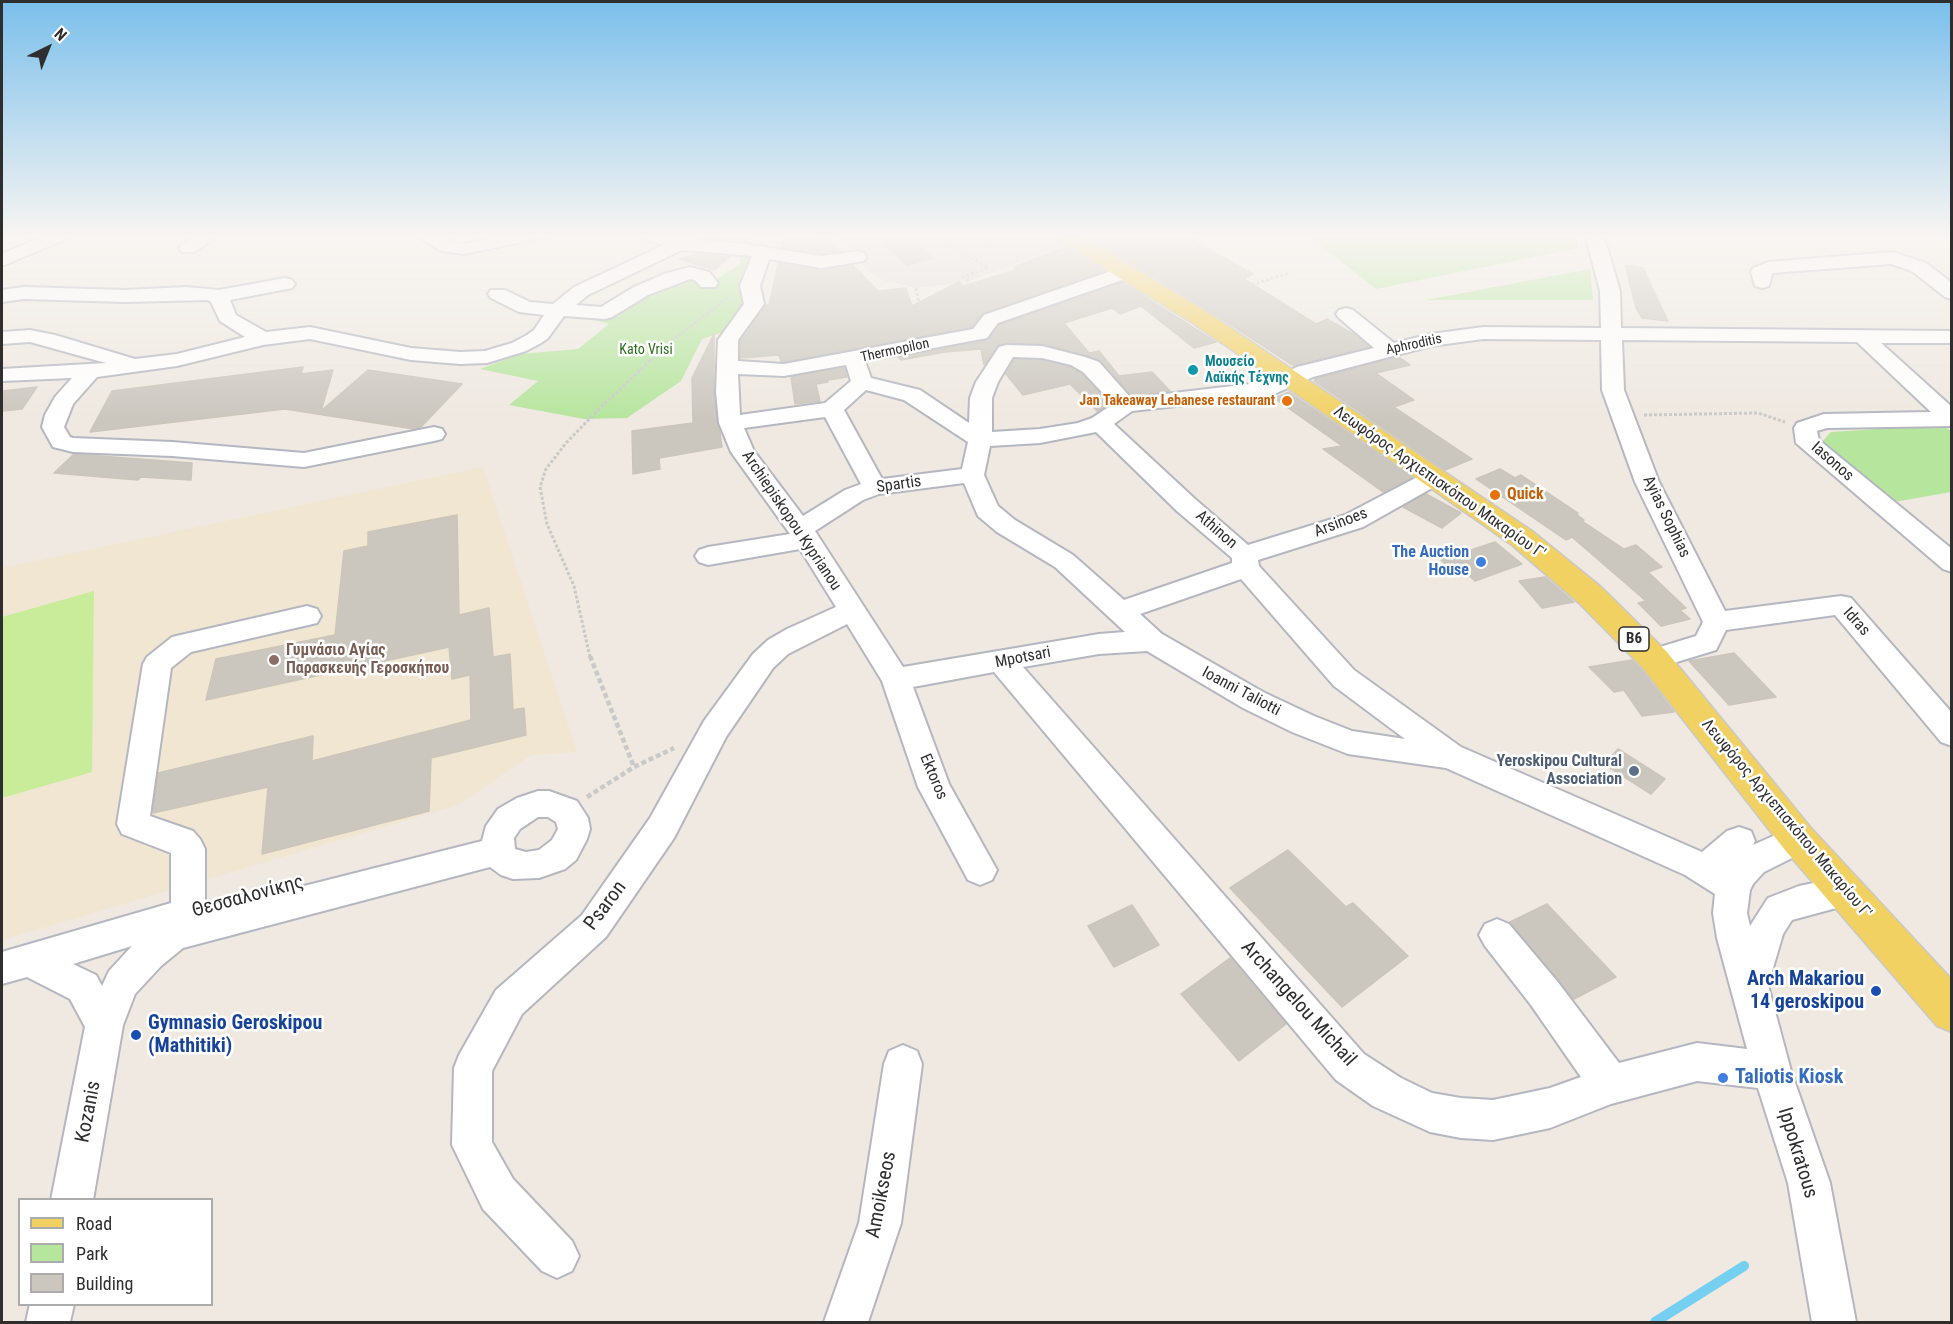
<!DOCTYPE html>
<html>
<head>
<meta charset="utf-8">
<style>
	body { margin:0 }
	#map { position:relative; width:1953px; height:1324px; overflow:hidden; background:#efe9e1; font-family:"Roboto Condensed",sans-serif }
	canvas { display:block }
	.frame { position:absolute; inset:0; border:3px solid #2e2e2e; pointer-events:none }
	.legend { position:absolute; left:18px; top:1198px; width:195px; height:108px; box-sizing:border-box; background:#fff; border:2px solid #ababab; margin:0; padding:8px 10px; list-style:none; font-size:18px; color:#2e2e2e }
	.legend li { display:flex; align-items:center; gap:12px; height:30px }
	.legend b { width:30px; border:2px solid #ababab }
	.north { position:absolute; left:18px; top:18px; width:60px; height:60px; -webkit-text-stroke:4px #fff; paint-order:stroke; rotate:43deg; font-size:16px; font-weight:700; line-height:24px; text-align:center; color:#2e2e2e }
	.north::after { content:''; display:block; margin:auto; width:21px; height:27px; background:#2e2e2e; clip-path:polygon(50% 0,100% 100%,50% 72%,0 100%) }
</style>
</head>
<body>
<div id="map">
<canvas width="1953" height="1324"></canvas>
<div class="frame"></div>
<ul class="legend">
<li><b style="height:8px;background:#f2d163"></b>Road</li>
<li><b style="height:16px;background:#b6e59e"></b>Park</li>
<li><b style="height:16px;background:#cbc7bf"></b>Building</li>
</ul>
<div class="north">N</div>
</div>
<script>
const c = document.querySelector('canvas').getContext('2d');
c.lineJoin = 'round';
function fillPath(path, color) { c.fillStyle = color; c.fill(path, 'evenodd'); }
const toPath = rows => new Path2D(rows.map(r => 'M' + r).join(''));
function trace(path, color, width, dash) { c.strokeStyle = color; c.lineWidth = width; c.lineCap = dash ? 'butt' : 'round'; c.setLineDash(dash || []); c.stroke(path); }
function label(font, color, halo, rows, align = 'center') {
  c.font = font + ' "Roboto Condensed",sans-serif'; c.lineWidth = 5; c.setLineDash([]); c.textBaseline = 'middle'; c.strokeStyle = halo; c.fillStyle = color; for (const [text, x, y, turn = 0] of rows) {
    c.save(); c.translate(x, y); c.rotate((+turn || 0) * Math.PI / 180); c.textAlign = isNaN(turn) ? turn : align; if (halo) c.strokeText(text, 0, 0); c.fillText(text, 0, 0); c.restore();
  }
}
const education = toPath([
	[483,467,577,752,531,755,458,805,2,940,2,568]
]);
const green = toPath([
	[1306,234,1575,234,1578,248,1376,289],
	[741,253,751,254,745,288,750,301,730,330,702,339,681,381,627,418,584,419,509,405,538,381,480,369,520,354,578,349,609,324,595,320,652,290,694,277,712,282,740,264],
	[1590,269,1593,300,1426,300],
	[1942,425,1951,431,1951,492,1888,503,1821,443,1831,432]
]);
const pitch = toPath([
	[94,591,92,772,2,798,2,617]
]);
const plaza = toPath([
	[839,234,1048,234,1064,246,969,281,916,288,882,280,869,272,838,236]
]);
const stream = toPath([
	[1655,1322,1744,1266]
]);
const building = toPath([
	[705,234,735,234,740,240,753,236,746,242,702,238,705,234],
	[784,234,816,234,822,242,829,240,840,251,821,254,781,247,784,234],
	[1100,234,1182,234,1253,274,1244,279,1316,324,1327,319,1355,335,1369,347,1294,366,1208,310,1089,238,1100,234],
	[910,237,933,258,907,265,884,244,910,237],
	[1066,247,1104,271,983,313,972,327,784,362,781,362,779,355,740,358,740,342,766,305,769,305,778,263,821,270,853,265,878,291,906,288,912,306,959,282,964,286,1018,269,1014,267,1066,247],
	[697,254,730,256,714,270,679,259,697,254],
	[1625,265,1643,268,1668,321,1642,318,1636,308,1625,265],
	[1122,282,1216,342,1194,348,1141,306,1120,314,1112,308,1064,323,1089,353,1099,351,1119,376,1152,372,1170,391,1132,396,1100,360,1043,344,1006,343,998,345,984,365,981,349,945,352,901,360,898,357,987,340,999,325,1122,282],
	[714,334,714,392,722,447,659,458,660,469,633,474,632,431,693,423,692,378,714,334],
	[1399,357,1410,365,1376,373,1414,400,1394,407,1472,459,1445,470,1314,381,1317,380,1315,379,1399,357],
	[1014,359,1042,360,1070,367,1082,374,1110,404,1097,411,1070,384,1023,395,1006,374,1014,359],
	[303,367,301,374,333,370,321,411,368,370,462,384,421,427,414,429,285,409,90,432,112,391,303,367],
	[844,368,847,377,828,380,828,382,816,384,820,401,795,404,791,377,844,368],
	[37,387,22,409,2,411,2,391,37,387],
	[1289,392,1412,477,1383,492,1323,449,1342,446,1274,398,1289,392],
	[74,454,192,463,191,480,141,477,138,480,54,473,74,454],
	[1500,469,1515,478,1521,475,1578,513,1576,514,1584,520,1582,521,1624,549,1636,545,1662,567,1648,572,1686,608,1680,610,1690,619,1661,626,1638,603,1646,601,1572,537,1566,540,1476,479,1500,469],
	[1426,494,1461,513,1442,528,1403,507,1426,494],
	[457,515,459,615,489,608,493,657,510,654,513,710,524,708,526,735,431,758,429,811,262,854,268,787,153,813,158,773,313,736,312,761,471,720,470,675,452,679,449,647,206,700,216,659,335,635,344,551,368,546,368,532,457,515],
	[1495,542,1522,564,1475,581,1465,572,1457,575,1441,560,1495,542],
	[1545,577,1574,602,1542,608,1519,581,1545,577],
	[1734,653,1776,697,1729,705,1689,661,1734,653],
	[1632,660,1640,668,1674,712,1642,716,1624,690,1614,692,1589,667,1632,660],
	[1618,749,1665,779,1651,794,1604,764,1618,749],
	[1288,850,1346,907,1353,903,1408,956,1342,1007,1230,888,1288,850],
	[1547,904,1616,977,1574,999,1510,922,1547,904],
	[1132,905,1159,945,1114,967,1088,926,1132,905],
	[1230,958,1286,1024,1239,1061,1181,994,1230,958]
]);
const pathFar1 = toPath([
	[933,234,988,268,963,277,983,294,986,304],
	[976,234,991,246],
	[954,239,970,234],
	[916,288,923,326],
	[1209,299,1288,273],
	[1644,415,1758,413,1785,422],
	[590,657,574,586,547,524,540,487,546,469,566,443,602,406,670,342,729,297]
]);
const path = toPath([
	[590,656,634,767],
	[587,797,634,767,674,748]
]);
const minor = toPath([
	[47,234,72,234,69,238,2,266,2,254,47,234],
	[198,234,221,234,194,252,182,252,179,248,182,244,198,234],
	[413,234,436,234,451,242,463,244,509,234,547,234,544,238,538,239,463,254,441,251,413,234],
	[637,234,666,234,676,237,681,234,703,234,697,240,746,244,821,256,857,251,864,253,866,257,864,261,821,268,769,259,760,286,764,304,738,340,738,361,784,364,973,329,984,315,1117,269,1131,269,1133,273,1131,277,998,323,987,338,865,361,871,378,920,390,969,423,970,398,976,382,999,347,1006,345,1042,346,1085,357,1099,362,1131,398,1267,382,1297,367,1374,348,1339,318,1336,314,1339,310,1346,308,1353,310,1394,343,1431,334,1483,327,1601,328,1600,291,1585,234,1603,234,1620,291,1621,328,1952,331,1952,343,1881,343,1952,407,1952,426,1827,428,1817,431,1819,440,1952,549,1952,572,1943,569,1796,443,1794,428,1797,423,1824,414,1931,412,1857,342,1622,340,1624,390,1659,482,1725,611,1841,596,1851,598,1952,713,1952,746,1941,742,1835,615,1726,630,1716,650,1654,669,1644,666,1640,659,1644,652,1696,636,1703,622,1635,482,1602,390,1601,340,1483,339,1431,346,1313,377,1272,395,1132,411,1114,424,1195,499,1248,545,1345,515,1425,473,1433,471,1441,473,1445,478,1441,483,1363,527,1258,560,1259,566,1354,670,1461,747,1702,852,1727,831,1739,827,1751,831,1755,841,1753,845,1798,825,1810,829,1814,839,1810,849,1764,872,1753,884,1750,890,1747,913,1750,926,1768,898,1799,886,1843,877,1855,881,1860,892,1855,903,1792,920,1783,934,1768,985,1791,1071,1830,1183,1856,1322,1812,1322,1788,1183,1758,1088,1697,1081,1611,1104,1550,1128,1493,1140,1461,1138,1430,1132,1373,1106,1336,1080,994,672,913,687,949,784,997,870,992,880,980,885,968,880,918,787,882,681,847,624,788,654,773,668,726,737,674,838,606,937,522,1014,492,1071,492,1142,513,1179,572,1241,579,1256,572,1271,557,1278,542,1271,483,1209,452,1145,454,1068,459,1055,496,990,582,915,650,818,704,721,753,654,768,640,787,629,836,607,800,549,708,565,699,562,695,556,699,550,708,547,790,534,731,452,719,423,716,392,718,340,744,304,740,286,752,256,682,250,588,295,576,305,601,307,634,287,664,274,690,267,709,272,718,283,715,287,701,287,695,280,690,279,648,295,612,317,605,319,564,316,548,338,541,343,526,351,487,363,460,364,411,360,310,339,263,345,177,366,97,377,73,404,64,427,70,437,73,438,172,442,304,453,434,427,442,429,445,434,442,439,434,441,304,467,172,456,73,452,53,447,42,427,45,415,55,397,72,378,2,381,2,369,106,363,30,342,2,344,2,332,30,330,55,335,135,359,177,354,245,337,220,321,211,302,208,300,125,302,24,299,2,302,2,290,24,287,125,290,186,287,219,290,285,278,292,280,295,284,292,288,230,300,236,315,266,332,310,327,411,348,460,352,485,351,512,343,527,335,534,330,544,315,519,312,491,298,488,294,491,290,505,290,530,302,553,304,574,287,664,245,640,238,637,234],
	[1013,357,1042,358,1071,365,1083,372,1113,404,1092,418,1078,423,1040,429,992,432,992,398,998,382,1013,357],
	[846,365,851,381,825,403,740,415,738,374,784,376,846,365],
	[866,390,904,400,968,442,962,469,882,479,844,410,866,390],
	[825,417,861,484,845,490,803,516,754,451,744,428,825,417],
	[1096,432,1177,511,1232,558,1232,563,1124,600,1073,555,1015,520,998,506,984,475,990,446,1040,443,1096,432],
	[964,483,978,516,997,532,1055,567,1125,632,1099,634,903,667,815,531,863,500,879,494,964,483],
	[1241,579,1334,686,1405,739,1352,731,1314,716,1263,692,1162,634,1140,614,1241,579],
	[1147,651,1243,708,1292,732,1348,754,1446,768,1685,875,1715,894,1713,913,1717,938,1747,1049,1697,1043,1619,1063,1557,981,1509,924,1497,919,1485,924,1479,935,1485,946,1531,1005,1581,1077,1550,1088,1493,1100,1461,1098,1432,1093,1401,1078,1364,1054,1023,667,1099,654,1147,651],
	[1893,252,1926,263,1952,283,1952,299,1945,297,1912,271,1891,264,1772,273,1769,286,1762,288,1755,286,1751,272,1753,268,1768,262,1893,252],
	[307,606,317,609,321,616,317,623,191,652,171,668,150,816,193,831,200,839,205,849,205,901,209,910,482,841,486,826,498,809,517,798,538,791,549,791,577,801,588,818,590,829,587,839,576,860,565,869,539,878,513,879,501,875,490,867,183,948,161,966,135,994,123,1025,93,1200,51,1200,85,1027,70,999,27,977,2,984,2,952,171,903,171,853,122,834,117,824,143,664,147,657,172,637,307,606],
	[538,817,548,817,556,822,558,829,552,840,539,850,526,852,515,849,514,838,520,829,538,817],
	[132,946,109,971,102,986,96,975,73,964,132,946],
	[903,1045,917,1051,922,1064,901,1223,868,1322,824,1322,859,1223,884,1064,889,1051,903,1045],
	[30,1304,74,1304,70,1322,26,1322,30,1304]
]);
const major = toPath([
	[1052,234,1077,234,1207,312,1532,531,1601,587,1666,651,1811,828,1952,980,1952,1032,1937,1026,1785,850,1642,667,1579,603,1512,545,1282,384,1191,322,1055,238,1052,234]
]);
const markers = [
	[1193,370,6,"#0f9aa8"],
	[1287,401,6,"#e8710a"],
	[1495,495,6,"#e8710a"],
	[1481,562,6,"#3f7fe0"],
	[274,660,6,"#8d6e63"],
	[1634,771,6,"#5c6f8a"],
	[1876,991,6,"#1a4fb4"],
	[136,1035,6,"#1a4fb4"],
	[1723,1078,6,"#3f7fe0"]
];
const farStreetnames = [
	["Aphroditis",1414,345,-12],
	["Thermopilon",895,351,-12]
];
const farParknames = [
	["Kato Vrisi",646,350]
];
const farCulturenames = [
	["Μουσείο",1205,362],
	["Λαϊκής Τέχνης",1205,378]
];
const farFoodnames = [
	["Jan Takeaway Lebanese restaurant",1275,401]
];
const shields = [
	[1634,639,30]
];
const shieldNames = [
	["B6",1634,639]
];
const streetNames = [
	["Iasonos",1832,462,41],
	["Λεωφόρος Αρχιεπισκόπου Μακαρίου Γ'",1439,483,35],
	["Spartis",899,485,-8],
	["Ayias Sophias",1666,517,64],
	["Archiepiskopou Kyprianou",791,521,56],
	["Arsinoes",1341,523,-21],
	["Athinon",1216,530,41],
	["Idras",1856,622,48],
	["Mpotsari",1023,658,-11],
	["Ioanni Taliotti",1241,692,28],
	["Ektoros",933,777,67],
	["Λεωφόρος Αρχιεπισκόπου Μακαρίου Γ'",1786,819,50]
];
const foodNames = [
	["Quick",1507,495]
];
const shopNames = [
	["The Auction",1469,553],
	["House",1469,571]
];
const educationNames = [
	["Γυμνάσιο Αγίας",286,651],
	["Παρασκευής Γεροσκήπου",286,669]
];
const serviceNames = [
	["Yeroskipou Cultural",1622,762],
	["Association",1622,780]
];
const nearStreetnames = [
	["Θεσσαλονίκης",248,897,-15],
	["Psaron",606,906,-53],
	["Archangelou Michail",1298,1004,48],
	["Kozanis",89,1112,-79],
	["Ippokratous",1797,1153,73],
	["Amoikseos",882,1195,-79]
];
const nearTransitnames = [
	["Arch Makariou",1864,980],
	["14 geroskipou",1864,1003],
	["Gymnasio Geroskipou",148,1024,"left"],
	["(Mathitiki)",148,1047,"left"]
];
const nearShopnames = [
	["Taliotis Kiosk",1735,1078]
];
fillPath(education, '#f0e6d1');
fillPath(green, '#b6e59e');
fillPath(pitch, '#c9ec9a');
fillPath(plaza, '#dfdcd8');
trace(stream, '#75cff0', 10);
fillPath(building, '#cbc7bf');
trace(building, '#cbc5ba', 1.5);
trace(minor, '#b4b7c1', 4);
trace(major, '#c9c9c9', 3);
trace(pathFar1, '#c9c9c9', 3, [3, 2]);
trace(path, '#c9c9c9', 4.5, [5, 3]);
fillPath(minor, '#fff');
fillPath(major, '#f2d163');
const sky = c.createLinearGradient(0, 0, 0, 420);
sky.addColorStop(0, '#7abfeb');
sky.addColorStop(0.56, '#f8f5f2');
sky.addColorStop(1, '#f8f5f200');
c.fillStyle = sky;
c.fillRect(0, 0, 1953, 420);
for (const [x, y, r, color] of markers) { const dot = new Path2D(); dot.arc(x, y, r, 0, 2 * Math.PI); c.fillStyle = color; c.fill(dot); trace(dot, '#fff', 2); }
label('14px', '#2e2e2e', '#fff', farStreetnames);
label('14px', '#2c6e1b', '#fff', farParknames);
label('bold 14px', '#0d838f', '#fff', farCulturenames, 'left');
label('bold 14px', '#c56008', '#fff', farFoodnames, 'right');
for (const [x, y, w] of shields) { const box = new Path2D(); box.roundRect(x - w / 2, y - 12, w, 24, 4.5); c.fillStyle = '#fff'; c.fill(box); trace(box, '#2e2e2e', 1.5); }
label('bold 15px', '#2e2e2e', null, shieldNames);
label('16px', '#2e2e2e', '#fff', streetNames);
label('bold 16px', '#c56008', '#fff', foodNames, 'left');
label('bold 16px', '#366cbe', '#fff', shopNames, 'right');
label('bold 16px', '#785e54', '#fff', educationNames, 'left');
label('bold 16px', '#4e5e75', '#fff', serviceNames, 'right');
label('20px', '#2e2e2e', '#fff', nearStreetnames);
label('bold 20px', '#164399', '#fff', nearTransitnames, 'right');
label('bold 20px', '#366cbe', '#fff', nearShopnames, 'left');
</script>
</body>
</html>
